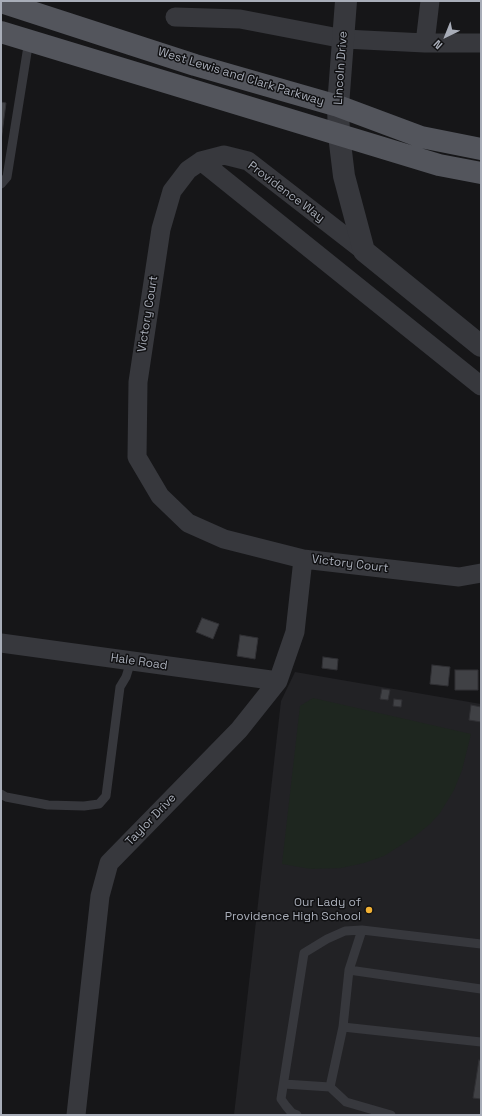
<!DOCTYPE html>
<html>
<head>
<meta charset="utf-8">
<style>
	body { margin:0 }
	#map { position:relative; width:482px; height:1116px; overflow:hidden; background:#161618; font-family:"Space Grotesk",sans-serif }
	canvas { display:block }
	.frame { position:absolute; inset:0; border:2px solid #a8adb8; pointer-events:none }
	.north { position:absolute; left:426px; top:16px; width:40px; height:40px; -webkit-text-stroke:3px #111113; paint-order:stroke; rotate:223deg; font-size:11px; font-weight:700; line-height:16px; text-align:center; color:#a8adb8 }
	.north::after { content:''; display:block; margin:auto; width:14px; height:18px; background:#a8adb8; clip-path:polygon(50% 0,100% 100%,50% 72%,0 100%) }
</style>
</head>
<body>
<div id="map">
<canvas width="482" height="1116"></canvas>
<div class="frame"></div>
<div class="north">N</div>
</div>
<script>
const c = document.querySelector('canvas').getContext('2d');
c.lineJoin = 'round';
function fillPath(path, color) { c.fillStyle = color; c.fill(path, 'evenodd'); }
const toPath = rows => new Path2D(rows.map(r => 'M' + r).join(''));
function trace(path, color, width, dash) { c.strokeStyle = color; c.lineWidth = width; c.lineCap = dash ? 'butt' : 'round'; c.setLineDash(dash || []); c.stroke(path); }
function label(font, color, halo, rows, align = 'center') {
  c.font = font + ' "Space Grotesk",sans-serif'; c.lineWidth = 3; c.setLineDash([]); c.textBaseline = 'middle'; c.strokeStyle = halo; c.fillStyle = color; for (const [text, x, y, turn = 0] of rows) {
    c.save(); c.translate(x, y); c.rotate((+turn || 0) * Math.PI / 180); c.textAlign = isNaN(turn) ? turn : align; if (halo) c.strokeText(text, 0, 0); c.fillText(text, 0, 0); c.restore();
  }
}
const built = toPath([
	[295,672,481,704,481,1115,234,1115,281,701]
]);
const green = toPath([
	[313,698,471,734,462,770,454,790,440,813,430,824,414,837,384,856,364,863,341,868,311,869,282,864,300,706]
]);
const building = toPath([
	[1,102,6,103,1,141,1,102],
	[202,618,219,624,213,639,196,632,202,618],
	[240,635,258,638,255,659,237,656,240,635],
	[323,657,338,659,337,670,322,668,323,657],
	[432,665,450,667,448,686,430,684,432,665],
	[455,670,478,670,478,690,455,690,455,670],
	[382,689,390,690,388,700,380,699,382,689],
	[394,699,402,700,401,707,393,706,394,699],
	[471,705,481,707,481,722,469,720,471,705],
	[479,1060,481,1061,481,1099,473,1098,479,1060]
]);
const service = toPath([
	[1,184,7,177,29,40],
	[1,794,6,797,48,805,84,806,99,804,106,796,120,687,126,677,131,661],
	[362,930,349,970,343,1027,330,1087,346,1102,391,1115],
	[349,970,481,989],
	[343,1027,481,1042],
	[284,1084,330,1087],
	[297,1115,292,1113,286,1106,281,1099,304,953,327,939,345,931,362,930,481,944]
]);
const minor = toPath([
	[175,17,240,19,344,39,425,43,481,43],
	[425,43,430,1],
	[201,161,481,386],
	[364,251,248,161,224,155,201,161,188,170,172,191,161,229,138,382,137,457,160,496,188,523,224,539,303,559,459,577,481,573],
	[1,643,278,681],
	[76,1115,100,896,109,863,239,730,278,681,295,632,303,559]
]);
const tertiary = toPath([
	[346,1,338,106,339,135,344,176,364,251,481,346]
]);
const primary = toPath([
	[1,2,195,65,338,106,421,137,481,149],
	[1,32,439,165,481,173]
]);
const markers = [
	[369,910,4,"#f2b134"]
];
const streetNames = [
	["Lincoln Drive",341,68,-86],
	["West Lewis and Clark Parkway",241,77,17],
	["Providence Way",286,192,37],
	["Victory Court",148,314,-81],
	["Victory Court",350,564,7],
	["Hale Road",139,662,8],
	["Taylor Drive",151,820,-46]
];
const poiNames = [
	["Our Lady of",361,903],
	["Providence High School",361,917]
];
fillPath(built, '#222225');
fillPath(green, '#1e261f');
fillPath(building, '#404145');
trace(building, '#303034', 1);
trace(service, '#37383d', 9);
trace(minor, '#37383d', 19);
trace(tertiary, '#37383d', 22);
trace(primary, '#53555c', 22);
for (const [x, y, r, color] of markers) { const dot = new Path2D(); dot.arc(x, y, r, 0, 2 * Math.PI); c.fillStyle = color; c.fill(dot); trace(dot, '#111113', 1.5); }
label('12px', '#a8adb8', '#111113', streetNames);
label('12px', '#a8adb8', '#111113', poiNames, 'right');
</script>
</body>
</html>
